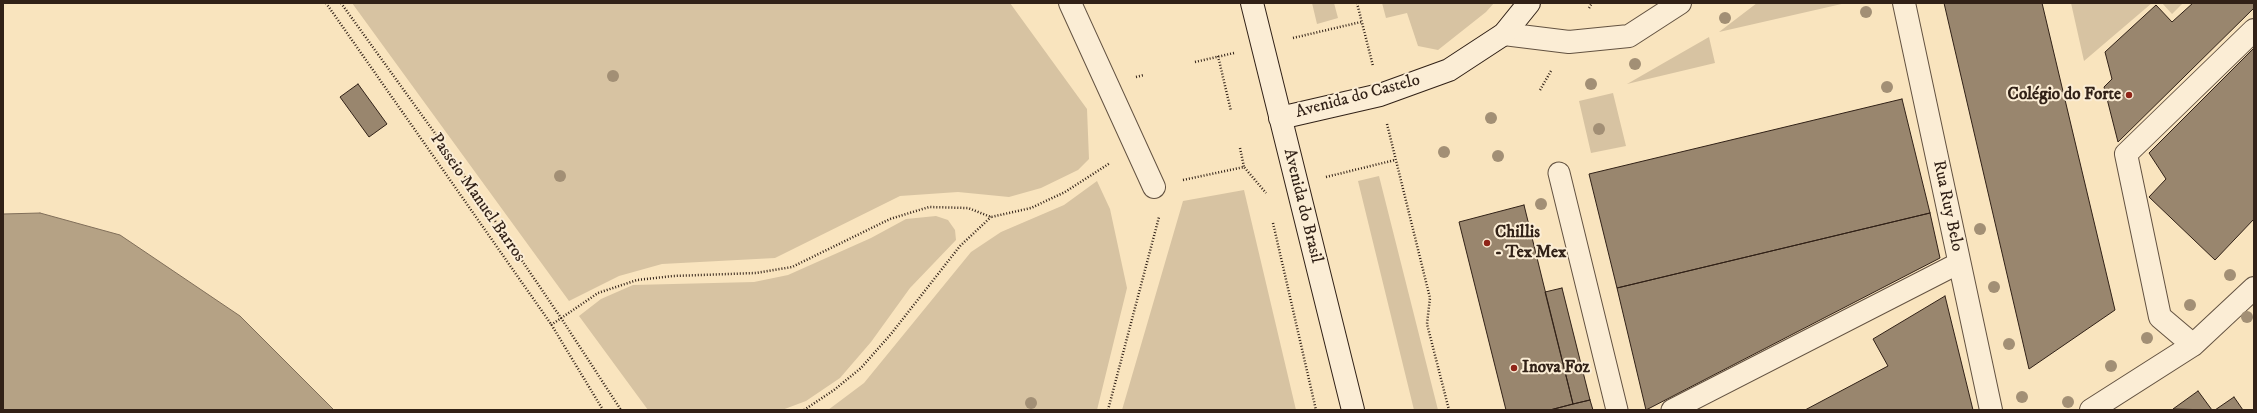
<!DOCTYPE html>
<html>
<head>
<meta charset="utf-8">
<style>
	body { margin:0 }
	#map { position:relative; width:2257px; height:413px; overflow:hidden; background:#f9e4be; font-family:"IM FELL DW Pica",serif }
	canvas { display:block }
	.frame { position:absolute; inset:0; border:4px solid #312117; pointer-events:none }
</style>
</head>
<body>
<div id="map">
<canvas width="2257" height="413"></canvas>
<div class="frame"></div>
</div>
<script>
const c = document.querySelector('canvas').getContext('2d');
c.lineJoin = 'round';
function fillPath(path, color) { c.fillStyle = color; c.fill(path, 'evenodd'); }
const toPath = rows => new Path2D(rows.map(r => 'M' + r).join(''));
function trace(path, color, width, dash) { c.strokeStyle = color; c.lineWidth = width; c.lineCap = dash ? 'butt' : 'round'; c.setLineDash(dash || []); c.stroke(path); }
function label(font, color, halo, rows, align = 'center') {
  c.font = font + ' "IM FELL DW Pica",serif'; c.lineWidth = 4; c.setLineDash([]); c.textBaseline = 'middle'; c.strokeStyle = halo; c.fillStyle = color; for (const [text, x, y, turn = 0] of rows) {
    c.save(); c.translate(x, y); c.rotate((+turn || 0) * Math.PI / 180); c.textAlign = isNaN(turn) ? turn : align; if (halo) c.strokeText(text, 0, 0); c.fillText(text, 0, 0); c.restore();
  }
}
const green = toPath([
	[352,3,1010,3,1087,109,1089,159,1078,170,1041,188,1009,197,958,192,900,196,775,258,662,264,619,276,569,301],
	[1312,3,1334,3,1338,18,1317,24],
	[1382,3,1494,3,1486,12,1438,50,1418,46,1407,13,1386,18],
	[1757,3,1846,3,1719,32],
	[2071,3,2152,3,2084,61],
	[2162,3,2183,3,2172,14],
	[1709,37,1715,63,1627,84],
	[1613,93,1626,146,1591,153,1579,101],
	[1379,176,1438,410,1414,410,1358,181],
	[1097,181,1110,209,1127,288,1097,410,828,410,864,383,971,252,1001,232,1064,205],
	[1244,190,1296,410,1122,410,1183,201],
	[936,216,948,220,955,230,956,240,910,288,871,342,840,378,806,401,782,410,648,410,579,316,601,299,633,285,754,282,788,275,871,238,906,219]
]);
const water = toPath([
	[40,213,120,235,240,316,334,410,3,410,3,214,40,213]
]);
const building = toPath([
	[1944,3,2042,3,2115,310,2029,369,1944,3],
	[2193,3,2254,3,2254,8,2118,142,2104,87,2112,79,2105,52,2156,5,2172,22,2193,3],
	[2254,48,2254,219,2215,260,2149,197,2166,179,2149,153,2254,48],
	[358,84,387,124,369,137,340,97,358,84],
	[1902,99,1930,213,1617,288,1589,174,1902,99],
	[1524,205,1573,404,1550,410,1506,410,1459,222,1524,205],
	[1930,213,1940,258,1646,410,1617,288,1930,213],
	[1562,288,1590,400,1573,404,1545,292,1562,288],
	[1945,296,1973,410,1805,410,1888,366,1873,339,1945,296],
	[2198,391,2212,410,2173,409,2198,391],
	[2234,397,2243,410,2215,410,2234,397],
	[1590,400,1593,410,1550,410,1573,404,1590,400]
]);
const path = toPath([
	[326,3,551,324,603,410],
	[341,3,442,143,561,318,621,410],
	[1357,3,1373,66],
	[1589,8,1592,3],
	[1293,38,1361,22],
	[1218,56,1231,111],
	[1195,62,1234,53],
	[1136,77,1144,75],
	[1540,90,1551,71],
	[1387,124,1430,298,1427,324,1449,410],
	[1240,148,1244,167],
	[1326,177,1395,160],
	[1183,180,1244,167,1266,193],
	[1273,223,1316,410],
	[551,325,598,293,637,280,673,276,756,273,792,267,890,219,929,207,968,208,991,217,1031,208,1065,192,1110,163],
	[804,410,834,390,861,368,891,334,960,246,991,217],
	[1108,410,1159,217]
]);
const lane = toPath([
	[1559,173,1617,410],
	[1672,410,1959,263]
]);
const street = toPath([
	[1070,3,1154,187],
	[1904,3,1991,410],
	[1504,34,1569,42,1629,36,1680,3],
	[2193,345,2160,317,2126,154,2254,30],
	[2091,410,2193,345,2254,288]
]);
const secondary = toPath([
	[1252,3,1353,410],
	[1280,118,1380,95,1449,70,1504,34,1529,3]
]);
const trees = [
	[1866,12],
	[1725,18],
	[1635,64],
	[613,76],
	[1591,84],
	[1887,87],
	[1491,118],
	[1599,129],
	[1444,152],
	[1498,156],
	[560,176],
	[1541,204],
	[1980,229],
	[2230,275],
	[1994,287],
	[2190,305],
	[2247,317],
	[2147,338],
	[2009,344],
	[2111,366],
	[2022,397],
	[2068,402],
	[1031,403]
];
const markers = [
	[2129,95,4,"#8f2418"],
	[1487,243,4,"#8f2418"],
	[1514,368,4,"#8f2418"]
];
const poiNames = [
	["Colégio do Forte",2121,95,"right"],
	["Chillis",1495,233],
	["- Tex Mex",1495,253],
	["Inova Foz",1522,368]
];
const streetNames = [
	["Avenida do Castelo",1358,97,-15],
	["Passeio Manuel Barros",477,198,55],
	["Avenida do Brasil",1302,206,76],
	["Rua Ruy Belo",1947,206,78]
];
fillPath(green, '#d7c3a2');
fillPath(water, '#b5a285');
trace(water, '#806e59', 1);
fillPath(building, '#99866e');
trace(building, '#312117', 1);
trace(lane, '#635241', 23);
trace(street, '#635241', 24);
trace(secondary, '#312117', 24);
trace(path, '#312117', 2.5, [1, 2]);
trace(lane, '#fbedd5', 21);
trace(street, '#fbedd5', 22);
trace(secondary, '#fbedd5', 22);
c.fillStyle = '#a28f75';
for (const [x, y] of trees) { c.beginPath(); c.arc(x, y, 6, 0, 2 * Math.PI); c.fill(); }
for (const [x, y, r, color] of markers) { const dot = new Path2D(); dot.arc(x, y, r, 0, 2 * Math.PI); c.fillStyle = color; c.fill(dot); trace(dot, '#fbedd5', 1.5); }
label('bold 17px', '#312117', '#fbedd5', poiNames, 'left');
label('17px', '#312117', '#fbedd5', streetNames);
</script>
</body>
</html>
